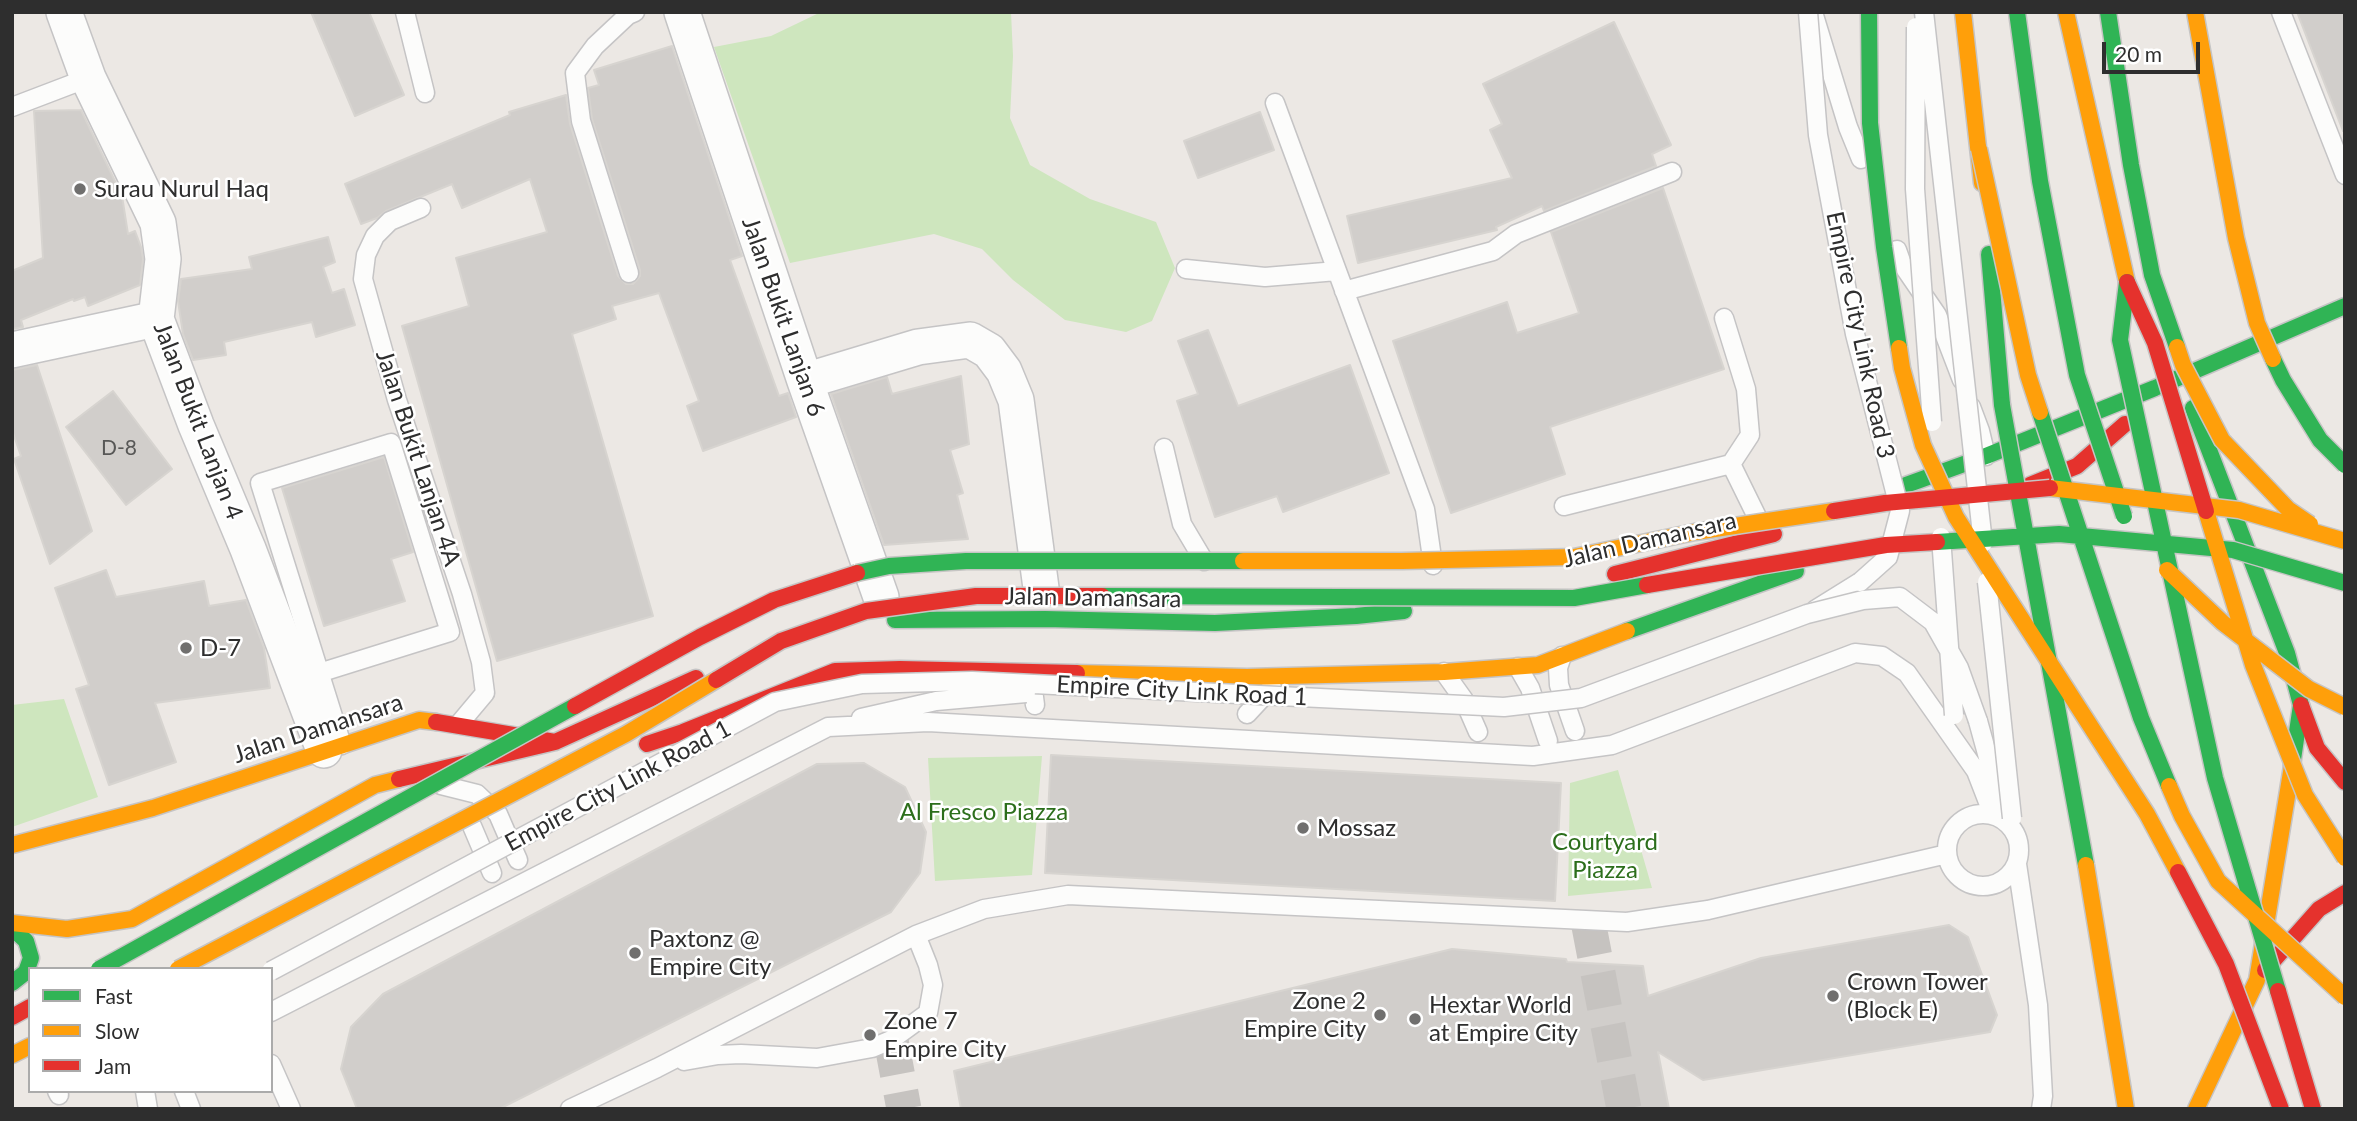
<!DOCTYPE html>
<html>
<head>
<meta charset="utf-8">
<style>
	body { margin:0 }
	#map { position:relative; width:2357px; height:1121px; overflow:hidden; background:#ece8e4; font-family:Lato,sans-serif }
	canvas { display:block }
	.frame { position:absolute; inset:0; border:14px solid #2e2e2e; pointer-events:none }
	.legend { position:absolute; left:28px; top:967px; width:245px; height:126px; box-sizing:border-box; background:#fff; border:2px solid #ababab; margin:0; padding:9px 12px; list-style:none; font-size:21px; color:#2e2e2e }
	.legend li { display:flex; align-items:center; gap:14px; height:35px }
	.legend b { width:35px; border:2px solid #ababab }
	.scale { position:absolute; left:2102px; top:42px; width:98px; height:32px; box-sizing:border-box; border:4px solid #2e2e2e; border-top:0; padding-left:9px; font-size:21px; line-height:24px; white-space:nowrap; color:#2e2e2e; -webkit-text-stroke:5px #fff; paint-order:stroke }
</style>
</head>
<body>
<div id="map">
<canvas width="2357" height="1121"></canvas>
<div class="frame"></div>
<ul class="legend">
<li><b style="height:9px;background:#30b455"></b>Fast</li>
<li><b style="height:9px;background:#ff9f0a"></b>Slow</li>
<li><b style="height:9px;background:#e5322d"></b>Jam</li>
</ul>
<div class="scale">20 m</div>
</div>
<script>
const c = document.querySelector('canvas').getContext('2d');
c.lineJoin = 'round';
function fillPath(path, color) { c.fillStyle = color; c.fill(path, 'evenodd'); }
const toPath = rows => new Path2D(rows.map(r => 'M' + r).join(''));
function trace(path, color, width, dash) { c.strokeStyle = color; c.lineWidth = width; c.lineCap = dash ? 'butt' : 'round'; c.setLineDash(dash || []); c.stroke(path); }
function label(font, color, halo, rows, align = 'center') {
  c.font = font + ' Lato,sans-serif'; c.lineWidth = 5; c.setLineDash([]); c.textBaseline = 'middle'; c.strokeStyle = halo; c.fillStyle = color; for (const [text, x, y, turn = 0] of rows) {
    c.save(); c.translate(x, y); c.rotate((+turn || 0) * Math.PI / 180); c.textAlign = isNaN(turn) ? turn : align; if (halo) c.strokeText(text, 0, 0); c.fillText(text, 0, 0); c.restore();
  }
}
const green = toPath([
	[821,12,1011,12,1013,56,1010,118,1030,165,1090,199,1156,222,1175,268,1152,321,1126,332,1065,320,1013,280,982,249,934,234,790,263,714,47,771,36],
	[64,699,98,797,12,827,12,705],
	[1042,756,1032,875,935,881,928,758],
	[1618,770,1652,888,1568,896,1570,783]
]);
const building = toPath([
	[311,12,369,12,404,95,355,116,311,12],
	[2297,12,2345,12,2345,130,2343,131,2297,12],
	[1614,22,1671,145,1652,154,1656,166,1544,211,1542,206,1496,227,1497,230,1358,263,1347,216,1512,178,1490,130,1502,124,1483,84,1614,22],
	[672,46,742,256,730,260,779,396,788,393,796,417,703,451,687,406,699,401,659,293,612,306,616,319,572,334,653,616,497,661,402,326,469,306,456,258,547,232,530,179,462,208,452,184,386,211,377,218,361,224,345,184,510,115,509,112,566,95,570,124,618,276,626,284,633,284,640,276,640,270,592,119,588,88,599,85,594,70,672,46],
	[81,110,122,196,128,234,135,231,141,247,143,259,140,285,88,306,85,297,74,301,73,299,21,320,23,327,12,329,12,271,43,258,34,111,81,110],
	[1260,112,1274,150,1198,178,1184,141,1260,112],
	[1663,188,1724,369,1550,427,1565,474,1451,513,1393,341,1507,302,1517,333,1579,313,1551,232,1663,188],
	[328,237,335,262,323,267,332,293,344,289,355,325,316,337,312,322,224,342,226,355,193,360,183,334,178,301,181,279,252,269,249,257,328,237],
	[1208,330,1238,406,1350,365,1389,473,1283,512,1277,496,1215,517,1177,401,1198,394,1178,341,1208,330],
	[37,365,92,531,50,564,14,459,21,456,12,430,12,370,37,365],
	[961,376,969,444,950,450,963,493,957,495,968,539,884,545,831,394,887,377,892,394,961,376],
	[113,391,172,469,126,505,66,427,113,391],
	[384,457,413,552,391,559,405,601,324,626,282,488,384,457],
	[106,570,116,597,204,581,209,606,246,600,264,648,270,688,155,703,176,762,109,785,76,689,89,685,55,588,106,570],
	[1051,755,1561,783,1555,901,1045,873,1051,755],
	[864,763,905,787,926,832,920,873,891,912,499,1109,357,1109,341,1069,351,1027,383,994,817,764,864,763],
	[1949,925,1968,937,1997,1015,1990,1032,1703,1080,1658,1052,1669,1109,961,1109,954,1071,1452,949,1566,959,1567,962,1643,966,1648,996,1761,958,1949,925]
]);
const streetTunnel = toPath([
	[1588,921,1624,1109],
	[891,1040,904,1109]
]);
const lane = toPath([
	[405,12,425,93],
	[1813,12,1848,127,1861,159],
	[2281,12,2345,175],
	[1275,103,1425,509,1433,565],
	[12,107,88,78],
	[421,208,390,221,375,236,366,255,363,279,397,400,462,594,481,662,485,693,459,724],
	[1897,250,1902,264,1937,315,1962,380],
	[1186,269,1265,277,1337,271],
	[629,273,581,121,575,73,595,46,628,15,635,12],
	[1344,291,1493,251,1516,234,1672,172],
	[1971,407,1980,431,1986,456],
	[1164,448,1182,524,1204,561],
	[1731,464,1760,523],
	[1564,506,1731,464,1750,435,1746,389,1724,318],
	[1815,610,1860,582],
	[1562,656,1558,668,1559,685,1575,731],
	[1518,667,1530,688,1548,741],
	[1444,672,1464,700,1478,732],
	[319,673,450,632,391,443,260,483,342,745],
	[1031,674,1035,705],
	[1247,714,1272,687],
	[861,718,936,701],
	[1978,721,2003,812],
	[441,785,477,794,498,814,518,860],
	'1947 850a36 36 0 1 1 72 0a36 36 0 1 1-72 0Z',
	[472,826,492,873],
	[2017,864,2038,1005,2043,1096,2041,1109],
	[271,1012,828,727,928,722,1533,756,1612,745,1855,653,1882,656,1907,673,1976,771,1993,815],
	[684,1061,718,1055,741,1054,817,1058,872,1048,891,1040,928,1013,933,985,928,965,916,935],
	[271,1064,291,1109],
	[57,1091,59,1095],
	[145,1091,148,1109],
	[184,1091,191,1109],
	[570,1109,657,1068,916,935,984,909,1068,895,1627,922,1708,910,1947,854]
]);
const street = toPath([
	[64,12,88,78,158,223,163,259,156,319,196,425,248,549,324,750],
	[682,12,805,381,881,597],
	[12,350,156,319],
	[805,381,918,347,970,340,989,351,1004,371,1016,400,1041,588]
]);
const fast = toPath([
	[1989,254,2002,405],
	[2193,408,2287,653,2301,705,2292,766],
	[1906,485,1986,456,2155,388,2345,306],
	[895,620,1045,619,1215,623,1356,616,1404,611],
	[1627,631,1796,571],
	[12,928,26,941,31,958,26,972,12,983]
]);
const slow = toPath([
	[1963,12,1982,183],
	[2066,12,2127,282],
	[1077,673,1247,677,1444,672,1538,665,1627,631],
	[12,845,153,808,419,720,436,722],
	[12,923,67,929,132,919,375,785,399,779],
	[12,1055,30,1046],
	[2196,1109,2257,980,2292,766]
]);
const jam = toPath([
	[2030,485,2077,466,2125,424],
	[1615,574,1774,534],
	[2301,705,2317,748,2345,782],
	[436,722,555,742,696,678],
	[647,744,683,732,835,671,900,669,1077,673],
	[399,779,555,742],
	[2265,970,2319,909,2345,893],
	[12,1017,30,1007]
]);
const laneBridge = toPath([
	[1808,12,1818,135,1855,334,1900,511,1888,557,1860,582],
	[1924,12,1983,543],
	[1916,27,1915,189,1932,422],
	[1941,537,1954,715],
	[1987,582,2012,818],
	[936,701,1026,693],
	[271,971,775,702,862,684,972,681,1504,707,1581,698,1807,614,1863,600,1900,597,1933,622,1959,668,1978,721]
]);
const fastBridge = toPath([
	[1869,12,1870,123,1884,247,1899,348],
	[2017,12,2040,181,2077,375,2124,516],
	[2108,12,2131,165,2152,275,2177,347],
	[2127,282,2120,340,2215,778,2278,991],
	[2273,359,2283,380,2320,440,2345,465],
	[2002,405,2086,865],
	[2040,412,2141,718,2169,786],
	[1937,542,2059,534,2233,550,2345,583],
	[857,573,889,566,966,561,1243,561],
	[1102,596,1574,598,1647,585],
	[99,969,575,706]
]);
const slowBridge = toPath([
	[2195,12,2236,238,2257,323,2273,359],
	[1979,149,2028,375,2040,412],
	[2177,347,2183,365,2222,440,2288,509,2310,524],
	[1899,348,1902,368,1923,445,1956,517,2147,814,2178,872],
	[2050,488,2239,510,2345,541],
	[2206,511,2253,665,2305,795,2345,858],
	[1243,561,1402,561,1574,557,1695,532,1834,511],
	[2167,570,2223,623,2309,689,2345,707],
	[2169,786,2182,816,2218,881,2345,997],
	[2086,865,2126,1109],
	[178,969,626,734,716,680]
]);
const jamBridge = toPath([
	[2127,282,2155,343,2206,511],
	[1834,511,1885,503,2050,488],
	[1647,585,1886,545,1937,542],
	[716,680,781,641,866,611,976,596,1102,596],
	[575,706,700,637,774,600,857,573],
	[2178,872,2226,964,2281,1109],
	[2278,991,2313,1109]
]);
const markers = [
	[80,189,7,"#706f6e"],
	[186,648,7,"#706f6e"],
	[1303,828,7,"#706f6e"],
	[635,953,7,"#706f6e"],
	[1833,996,7,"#706f6e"],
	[1380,1015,7,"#706f6e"],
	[1415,1019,7,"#706f6e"],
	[870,1035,7,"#706f6e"]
];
const numberNames = [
	["D-8",119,448]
];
const poiNames = [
	["Surau Nurul Haq",94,189],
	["D-7",200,648],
	["Mossaz",1317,828],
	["Paxtonz @",649,939],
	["Empire City",649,967],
	["Crown Tower",1847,982],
	["(Block E)",1847,1010],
	["Zone 2",1366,1001,"right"],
	["Empire City",1366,1029,"right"],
	["Hextar World",1429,1005],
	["at Empire City",1429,1033],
	["Zone 7",884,1021],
	["Empire City",884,1049]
];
const streetNames = [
	["Jalan Bukit Lanjan 6",783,317,71],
	["Empire City Link Road 3",1860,335,78],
	["Jalan Bukit Lanjan 4",198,421,69],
	["Jalan Bukit Lanjan 4A",418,458,72],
	["Jalan Damansara",1650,540,-13],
	["Jalan Damansara",1093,598,1],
	["Empire City Link Road 1",1182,691,3],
	["Jalan Damansara",318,729,-18],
	["Empire City Link Road 1",618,786,-28]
];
const parkNames = [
	["Al Fresco Piazza",984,812],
	["Courtyard",1605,842],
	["Piazza",1605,870]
];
fillPath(green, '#cee6be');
fillPath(building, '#d1cecb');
trace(building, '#d7d4d0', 2);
trace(streetTunnel, '#c6c3c0', 35, [35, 18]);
trace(lane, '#c5c4c5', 21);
trace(street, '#c5c4c5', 38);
trace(fast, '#c5c4c5', 19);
trace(slow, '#c5c4c5', 19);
trace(jam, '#c5c4c5', 19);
trace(lane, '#fcfcfb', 18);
trace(street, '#fcfcfb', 35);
trace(fast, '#30b455', 16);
trace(slow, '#ff9f0a', 16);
trace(jam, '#e5322d', 16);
trace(laneBridge, '#c5c4c5', 21, []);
trace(fastBridge, '#c6c5c4', 19, []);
trace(slowBridge, '#c6c5c4', 19, []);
trace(jamBridge, '#c6c5c4', 19, []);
trace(laneBridge, '#fcfcfb', 18);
trace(fastBridge, '#30b455', 16);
trace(slowBridge, '#ff9f0a', 16);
trace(jamBridge, '#e5322d', 16);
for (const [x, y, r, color] of markers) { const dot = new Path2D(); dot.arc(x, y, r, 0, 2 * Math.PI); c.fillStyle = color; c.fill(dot); trace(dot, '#fff', 2.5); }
label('21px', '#585857', null, numberNames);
label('24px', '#2e2e2e', '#fff', poiNames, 'left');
label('24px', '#2e2e2e', '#fff', streetNames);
label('24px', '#2c6e1b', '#fff', parkNames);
</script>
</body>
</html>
